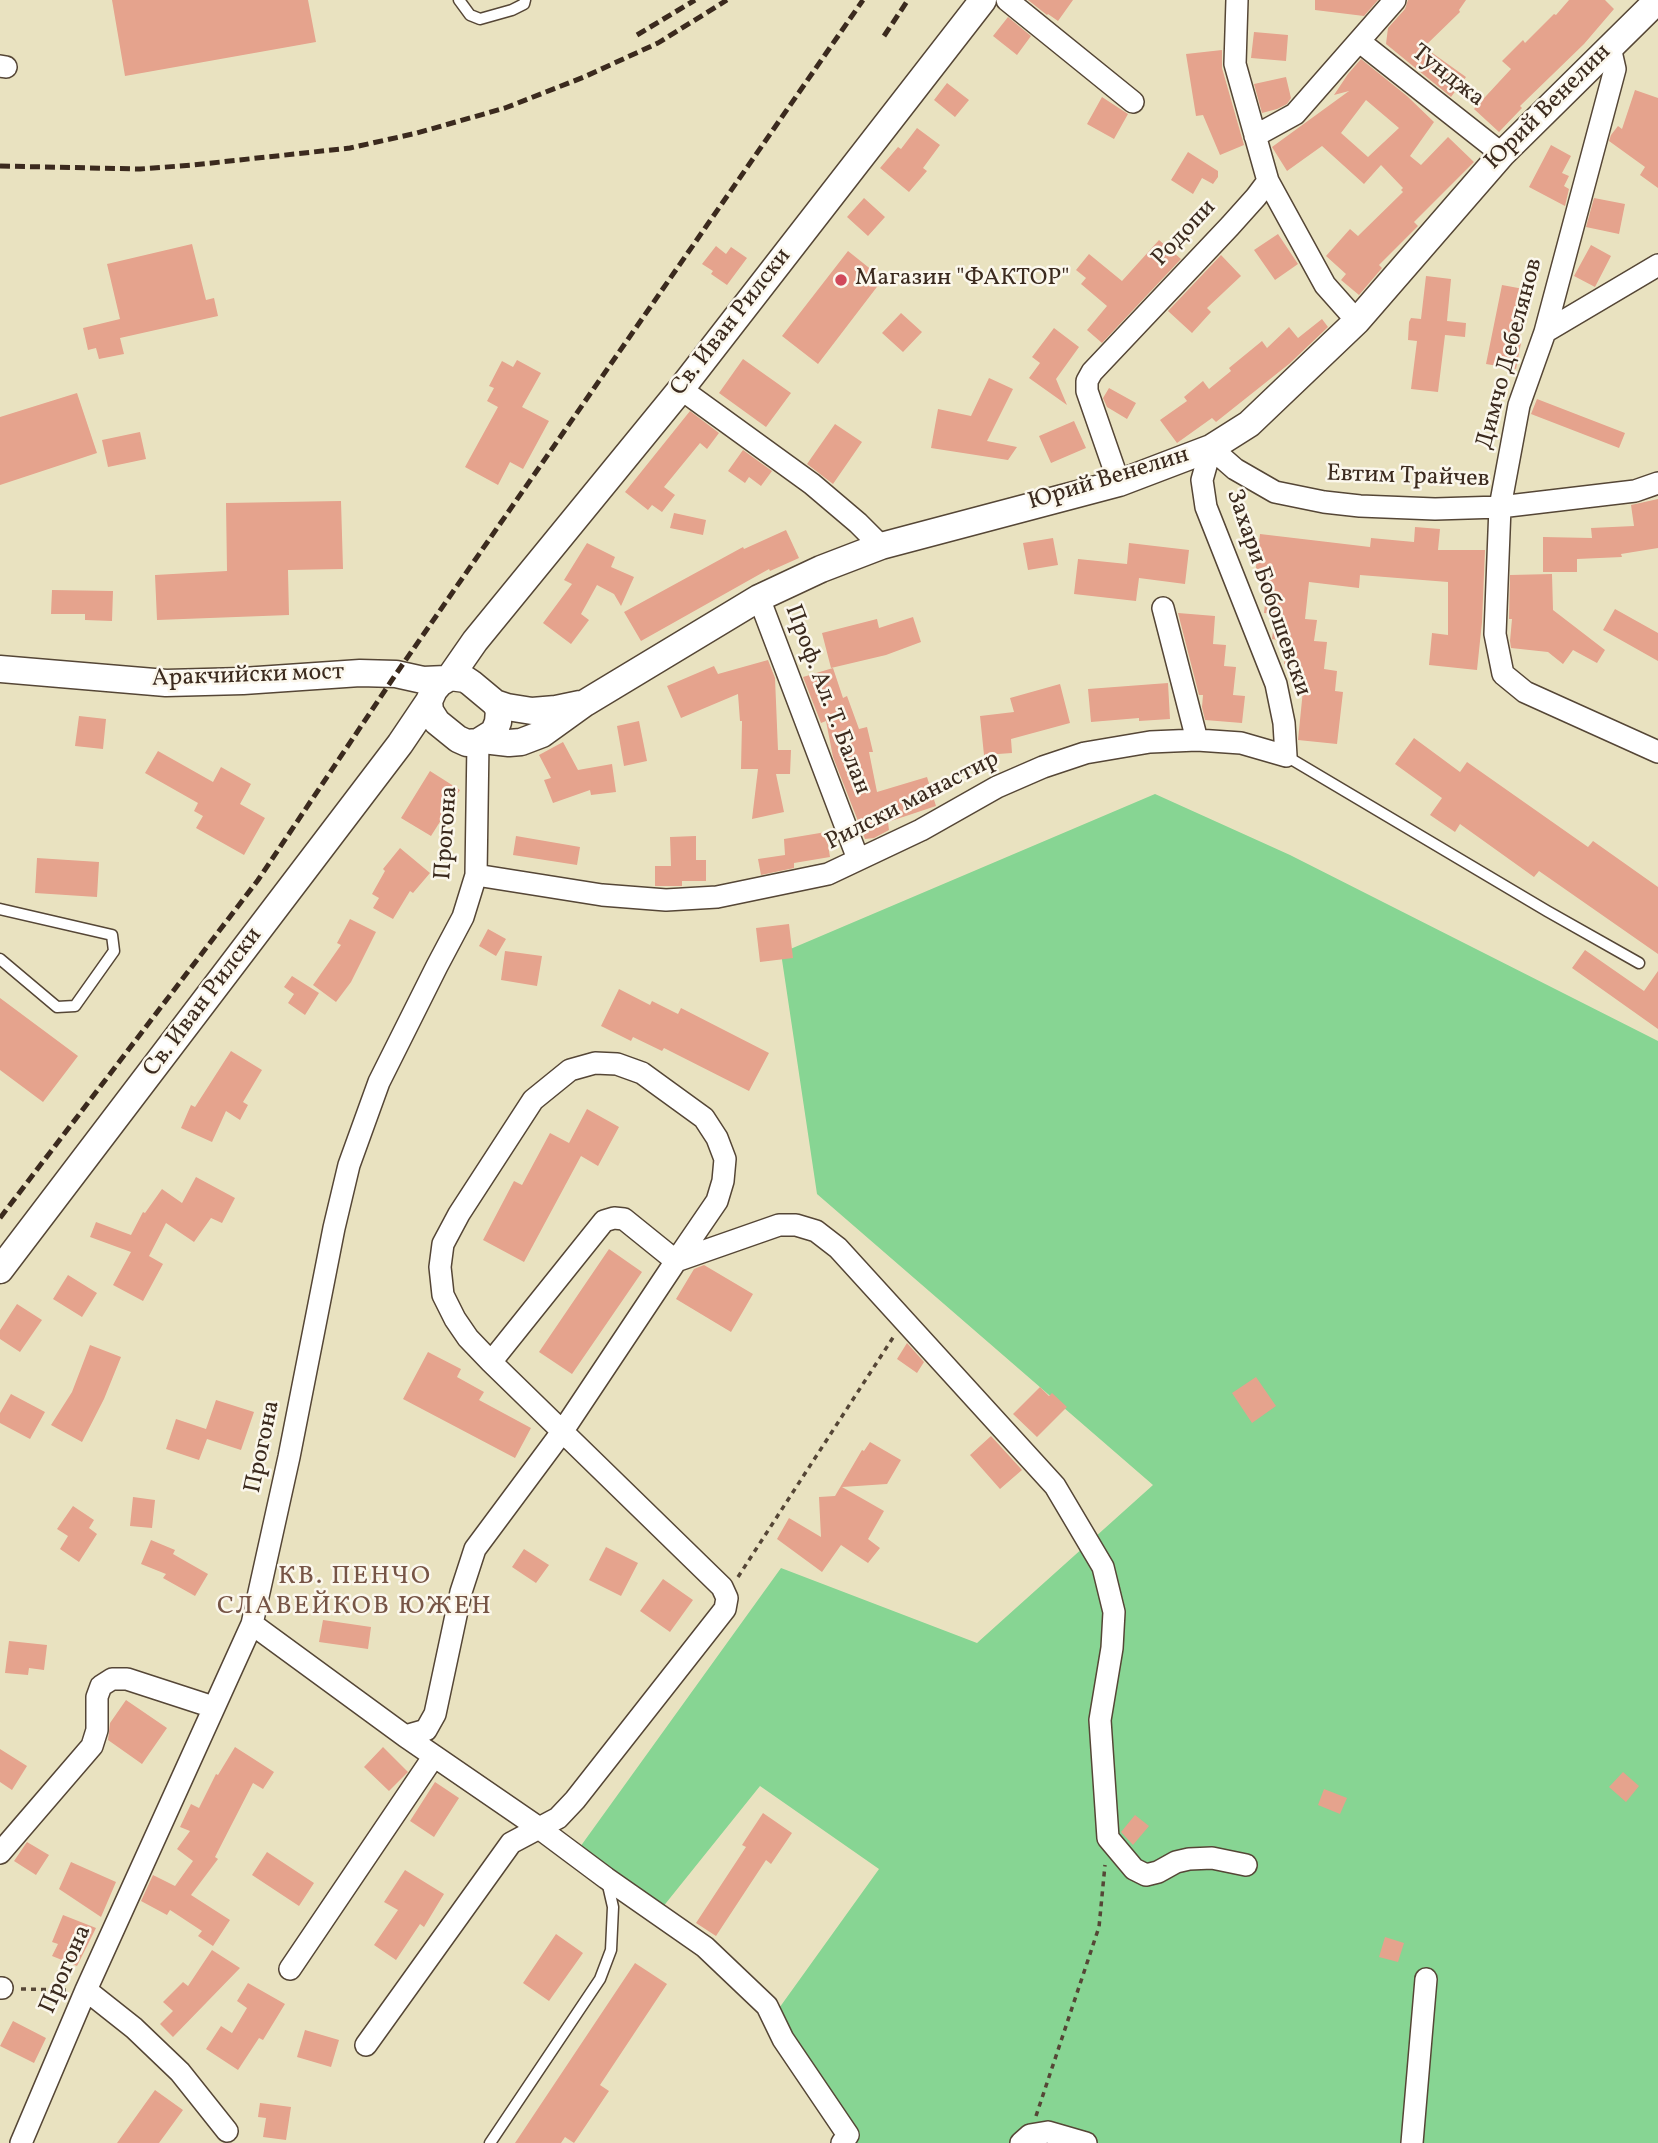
<!DOCTYPE html>
<html>
<head>
<meta charset="utf-8">
<style>
	body { margin:0 }
	canvas { display:block; background:#e9e2c0 }
</style>
</head>
<body>
<canvas width="1658" height="2143"></canvas>
<script>
const c = document.querySelector('canvas').getContext('2d');
c.lineJoin = 'round';
function fillPath(path, color) { c.fillStyle = color; c.fill(path, 'evenodd'); }
const toPath = rows => new Path2D(rows.map(r => 'M' + r).join(''));
function trace(path, color, width, dash) { c.strokeStyle = color; c.lineWidth = width; c.lineCap = dash ? 'butt' : 'round'; c.setLineDash(dash || []); c.stroke(path); }
function label(font, color, halo, rows, align = 'center') {
  c.font = font + ' Vollkorn,serif'; c.lineWidth = 5; c.setLineDash([]); c.textBaseline = 'middle'; c.strokeStyle = halo; c.fillStyle = color; for (const [text, x, y, turn = 0] of rows) {
    c.save(); c.translate(x, y); c.rotate((+turn || 0) * Math.PI / 180); c.textAlign = isNaN(turn) ? turn : align; if (halo) c.strokeText(text, 0, 0); c.fillText(text, 0, 0); c.restore();
  }
}
const green = toPath([
	[1155,794,1290,855,1658,1041,1658,2143,842,2143,772,2018,879,1869,760,1786,658,1913,575,1854,781,1568,977,1643,1153,1485,817,1194,781,953]
]);
const building = toPath([
	[112,0,308,0,316,42,125,76],
	[1028,0,1073,0,1058,21,1048,14,1047,15],
	[1315,0,1378,0,1364,16,1315,10],
	[1408,0,1466,0,1459,10,1460,12,1424,47,1466,77,1451,97,1386,44,1388,28,1405,9],
	[1569,0,1605,0,1614,9,1584,44,1520,106,1522,108,1499,132,1474,109,1511,69,1502,61,1523,40,1525,43,1554,14,1556,15],
	[1008,17,1031,36,1017,55,993,36],
	[1254,32,1288,35,1286,61,1251,58],
	[1222,50,1222,68,1244,145,1220,155,1203,115,1196,116,1186,54],
	[1361,59,1407,96,1434,122,1410,156,1421,165,1448,137,1474,162,1414,222,1418,226,1379,265,1382,268,1359,295,1341,280,1346,274,1326,256,1350,229,1358,236,1403,192,1401,190,1403,188,1381,165,1364,184,1322,146,1287,171,1272,147,1349,91,1334,95,1348,74],
	[1366,100,1399,128,1368,157,1341,133],
	[1286,77,1291,98,1287,104,1277,109,1262,113,1254,84],
	[947,83,969,100,955,117,934,100],
	[1635,90,1658,98,1658,188,1640,175,1645,167,1609,141,1611,135,1618,126,1622,129],
	[1102,97,1128,114,1114,139,1087,124],
	[917,128,940,145,923,168,927,171,909,192,880,168,898,147,901,149],
	[1551,145,1571,156,1562,173,1569,176,1564,186,1569,189,1565,206,1529,187],
	[1188,152,1218,171,1218,177,1213,184,1202,178,1193,194,1171,180],
	[864,198,885,217,868,236,847,217],
	[1594,198,1625,204,1619,234,1586,227],
	[1278,234,1298,264,1275,280,1254,250],
	[1159,240,1181,259,1102,343,1087,330,1107,306,1081,284,1086,278,1076,270,1089,254,1122,281],
	[192,244,206,300,214,298,218,316,120,338,124,354,99,359,96,348,88,350,83,328,120,319,107,264],
	[1591,245,1611,256,1595,287,1574,276],
	[716,246,726,254,731,247,747,258,727,285,711,274,713,271,702,264],
	[848,251,883,279,818,364,782,336],
	[1221,255,1241,276,1207,308,1211,312,1192,333,1168,311],
	[1426,276,1451,279,1447,321,1466,323,1465,337,1445,335,1438,392,1411,389,1417,341,1408,340,1409,322,1411,318,1421,319],
	[1502,285,1529,290,1519,343,1521,343,1516,369,1486,364],
	[901,313,922,332,903,352,882,333],
	[1322,319,1328,327,1289,364,1216,422,1212,418,1177,443,1160,420,1187,401,1184,397,1203,381,1209,389,1231,371,1229,368,1262,341,1267,348,1289,327,1298,338],
	[1054,328,1079,347,1056,379,1067,405,1029,378,1040,363,1032,357],
	[743,359,791,393,766,427,719,393],
	[517,360,541,373,522,407,549,421,523,469,510,462,498,485,465,467,498,407,487,401,494,388,489,386,502,361,513,367],
	[989,378,1013,389,987,441,1017,447,1008,460,931,448,938,409,971,416],
	[1109,388,1136,403,1127,419,1107,407,1103,398],
	[77,393,97,453,0,485,0,417],
	[1537,399,1625,433,1619,448,1531,414],
	[690,411,719,433,707,449,700,443,664,487,675,495,662,512,652,505,648,510,625,492],
	[1074,421,1086,448,1051,463,1039,436],
	[835,424,862,442,833,484,807,464],
	[140,432,146,459,108,467,102,440],
	[743,450,772,471,761,486,749,477,745,483,728,471],
	[1658,499,1658,548,1621,554,1622,557,1577,559,1577,572,1543,572,1543,537,1592,538,1591,528,1634,526,1631,505],
	[341,501,343,569,288,570,289,615,157,620,155,575,227,571,226,503],
	[674,513,706,520,703,535,670,528],
	[1415,527,1440,529,1438,550,1485,550,1482,622,1477,670,1429,665,1432,633,1448,635,1448,582,1360,575,1359,588,1309,582,1305,619,1317,620,1314,641,1327,642,1324,669,1337,671,1335,691,1343,692,1337,744,1298,740,1303,690,1295,689,1298,665,1284,664,1287,642,1272,639,1275,614,1264,613,1268,577,1255,575,1260,534,1370,547,1371,538,1414,542],
	[786,530,799,558,770,571,769,569,641,641,624,612,743,547,744,549],
	[1053,538,1058,565,1028,570,1023,543],
	[587,543,615,557,611,567,634,577,621,606,614,594,597,585,581,614,589,620,571,644,543,623,572,584,564,580],
	[1129,543,1189,550,1185,584,1139,578,1136,601,1074,594,1078,559,1127,564],
	[1552,574,1553,610,1605,650,1597,663,1573,650,1563,664,1548,652,1511,648,1510,641,1512,619,1509,619,1510,575],
	[52,590,113,591,112,621,85,620,85,614,51,614],
	[1615,609,1658,633,1658,661,1603,630],
	[1178,613,1215,616,1213,644,1226,645,1224,666,1236,667,1233,695,1245,696,1242,723,1205,720,1202,707,1203,695,1199,695],
	[913,617,921,642,886,655,831,668,822,633,877,619,879,628],
	[768,660,775,678,778,750,791,750,790,774,776,774,784,812,752,819,758,769,741,769,742,721,740,721,738,694,681,718,667,686,714,666,718,674],
	[833,668,843,698,847,696,859,729,867,727,873,752,869,752,877,792,927,777,936,806,888,822,889,830,874,838,865,839,833,757,826,721,821,723,803,677],
	[1168,683,1170,719,1139,721,1139,718,1091,722,1088,689],
	[1060,684,1070,723,1011,739,1012,753,984,755,980,716,1014,712,1010,698],
	[79,716,106,719,103,749,75,746],
	[639,721,647,761,624,766,617,726],
	[1414,738,1460,772,1467,762,1588,847,1593,841,1658,887,1658,954,1539,871,1534,877,1460,824,1455,832,1430,815,1442,798,1395,764],
	[563,742,578,770,612,764,616,792,591,795,590,790,553,803,544,780,551,778,539,755],
	[158,751,213,782,221,767,251,784,240,804,265,818,244,855,196,828,203,816,194,811,198,803,145,773],
	[430,771,460,790,431,836,401,818],
	[826,832,830,857,794,863,794,868,761,875,758,859,785,855,784,839],
	[516,836,580,847,577,865,513,855],
	[696,836,696,860,706,860,706,881,682,881,682,886,655,886,655,866,671,866,670,837],
	[400,848,430,873,413,893,410,891,393,919,373,908,379,898,372,894,385,871,383,869],
	[37,858,99,862,97,897,35,893],
	[350,919,376,932,351,982,336,1002,313,985,341,945,337,943],
	[789,924,793,958,760,962,756,928],
	[488,929,506,939,496,956,479,946],
	[1585,950,1644,991,1658,971,1658,1029,1572,968],
	[505,951,542,956,537,986,501,980],
	[292,976,319,993,305,1015,288,1003,294,994,284,987],
	[619,989,650,1005,652,1001,678,1014,681,1008,769,1053,749,1091,664,1048,662,1051,633,1037,631,1041,601,1026],
	[0,998,78,1056,43,1102,0,1070],
	[231,1051,262,1070,243,1102,248,1105,240,1120,226,1111,212,1142,181,1128,191,1105,195,1107],
	[587,1109,619,1127,598,1166,581,1156,524,1262,483,1240,514,1181,522,1185,550,1133,569,1143],
	[196,1177,235,1198,222,1223,211,1218,194,1242,166,1223,149,1256,163,1264,143,1301,113,1285,131,1252,90,1237,96,1222,131,1235,143,1212,145,1213,162,1189,182,1203],
	[609,1249,642,1272,572,1374,539,1352],
	[704,1265,753,1294,731,1332,676,1299,694,1269],
	[68,1275,97,1293,82,1317,53,1299],
	[17,1304,42,1320,20,1352,0,1339,0,1330],
	[907,1343,924,1362,917,1373,897,1359],
	[90,1345,121,1357,104,1399,82,1442,51,1425,72,1392],
	[428,1352,461,1369,457,1377,484,1392,479,1400,531,1428,515,1458,403,1399],
	[1256,1377,1276,1406,1252,1423,1232,1393],
	[1040,1387,1049,1396,1052,1393,1067,1407,1037,1437,1013,1414],
	[11,1394,45,1412,30,1439,0,1423,0,1413],
	[216,1400,254,1412,241,1450,207,1439,199,1460,166,1449,176,1419,206,1429],
	[991,1436,1022,1470,1000,1489,970,1455],
	[870,1442,901,1460,887,1484,842,1487,884,1511,868,1539,880,1548,868,1563,841,1545,822,1572,777,1539,789,1518,821,1537,819,1497,835,1496,862,1450,864,1451],
	[133,1497,155,1500,152,1528,130,1526],
	[73,1506,94,1520,89,1528,97,1534,79,1562,60,1549,68,1536,57,1529],
	[151,1540,175,1550,173,1554,208,1574,195,1596,163,1578,166,1574,141,1564],
	[606,1547,638,1563,621,1596,589,1580],
	[524,1549,549,1565,536,1583,512,1567],
	[663,1579,693,1600,670,1632,640,1611],
	[323,1620,371,1627,368,1649,319,1642],
	[9,1641,47,1645,44,1670,29,1668,28,1675,5,1673],
	[126,1700,167,1728,142,1764,108,1740,110,1723],
	[235,1747,274,1772,263,1789,253,1783,215,1857,218,1859,191,1895,230,1920,213,1946,198,1936,202,1931,170,1910,167,1915,141,1901,153,1875,175,1886,193,1861,177,1849,190,1831,180,1827,191,1804,199,1808,216,1774,218,1775],
	[383,1747,408,1772,389,1791,364,1767],
	[0,1749,27,1766,12,1790,0,1782],
	[1623,1772,1639,1786,1626,1802,1609,1787],
	[435,1782,459,1798,434,1837,410,1821],
	[1324,1789,1347,1798,1340,1814,1318,1805],
	[763,1813,792,1833,771,1864,766,1860,716,1936,696,1923,746,1847,742,1845],
	[1135,1815,1149,1826,1133,1845,1121,1832],
	[27,1842,49,1855,36,1875,14,1861],
	[267,1852,314,1883,299,1906,252,1875],
	[71,1862,116,1882,101,1917,59,1889],
	[405,1870,444,1894,424,1927,420,1924,396,1960,374,1945,398,1910,384,1902],
	[63,1915,96,1928,77,1966,52,1956,58,1944,52,1942],
	[556,1934,583,1953,549,2001,523,1983],
	[1385,1937,1404,1943,1398,1962,1379,1957],
	[212,1950,240,1968,173,2037,160,2024,173,2011,163,2002,183,1982,188,1986],
	[635,1963,667,1984,600,2085,609,2091,574,2143,565,2137,561,2143,515,2143],
	[248,1983,285,2004,263,2040,259,2038,238,2070,206,2049,221,2026,232,2033,247,2008,237,2001],
	[13,2021,46,2038,34,2063,0,2046],
	[305,2030,339,2040,331,2067,297,2057],
	[155,2090,183,2110,159,2143,117,2143],
	[260,2103,291,2107,286,2140,263,2137,266,2118,258,2117]
]);
const path = toPath([
	[738,1577,894,1336],
	[21,1989,66,1990],
	[1036,2116,1099,1927,1105,1865]
]);
const service = toPath([
	[459,0,470,15,480,19,512,10,524,4,525,0],
	[1286,756,1547,911,1639,963],
	[0,909,112,935,114,951,75,1006,57,1007,0,959],
	[490,2143,600,1979,611,1950,613,1907,607,1881]
]);
const minor = toPath([
	[1007,0,1133,102],
	[1237,0,1235,64,1268,181,1325,285,1357,321],
	[1360,42,1502,154],
	[1610,47,1615,69,1545,332,1519,405,1508,464,1500,507,1495,634,1503,674,1525,692,1658,752],
	[0,66,6,67],
	[1255,136,1295,114,1395,0],
	[1545,332,1658,265],
	[681,389,812,484,858,523,881,546],
	[1119,483,1087,391,1087,381,1092,372,1230,226,1256,197,1268,181],
	[759,598,858,859],
	[1163,608,1197,740],
	[476,875,602,895,666,900,717,897,828,874,921,830,997,787,1043,767,1085,753,1150,742,1197,740,1241,743,1286,756,1284,723,1276,684,1206,507,1202,480,1211,448,1235,469,1275,492,1324,502,1360,506,1435,509,1500,507,1635,491,1658,483],
	[676,1261,779,1225,796,1225,816,1231,838,1248,1055,1486,1103,1567,1114,1612,1112,1648,1100,1720,1108,1838,1134,1869,1146,1875,1158,1872,1176,1862,1189,1859,1212,1858,1246,1865],
	[252,1624,405,1736,539,1828,606,1878,705,1947,767,2006,783,2039,848,2135,842,2143],
	[405,1736,426,1730,435,1714,461,1592,475,1549,562,1432,676,1261,624,1219,614,1218,604,1221,491,1362,468,1338,455,1319,443,1295,440,1267,443,1244,459,1214,533,1100,570,1070,595,1063,617,1064,642,1073,704,1118,717,1138,725,1159,723,1181,717,1201,676,1261],
	[0,1853,92,1746,97,1730,97,1697,101,1686,112,1679,127,1679,213,1707],
	[290,1969,434,1756],
	[0,1988,2,1988],
	[86,1990,134,2028,180,2072,227,2131],
	[366,2045,511,1843,558,1818,575,1800,725,1609,727,1598,722,1587,491,1362],
	[21,2143,86,1990,252,1624,289,1457,334,1228,349,1165,379,1082,437,966,463,917,476,875,478,742],
	[1021,2143,1030,2135,1048,2132,1086,2143],
	[1412,2143,1426,1979]
]);
const tertiary = toPath([
	[0,669,166,683,243,681,360,673,396,674,423,680,446,679],
	[450,677,475,641,681,389,983,0],
	[450,677,465,679,471,683,495,703,499,710,498,722,494,732,478,742,467,743,458,739,437,722,430,711,429,701,434,690,440,683,450,677],
	[495,703,507,707,532,711,556,709,580,704],
	[483,740,509,743,521,742,542,734,585,703,759,598,821,569,881,546,1119,483,1211,448,1249,424,1357,321,1502,154,1658,0],
	[0,1270,400,744,429,701]
]);
const rail = toPath([
	[637,35,695,0],
	[884,36,908,0],
	[0,166,140,169,193,165,350,148,417,133,505,108,584,77,658,43,727,0],
	[0,1218,258,880,396,674,863,0]
]);
const markers = [
	[841,280,7,"#d1495b"]
];
const streetNames = [
	["Тунджа",1447,77,38],
	["Юрий Венелин",1549,108,-45],
	["Родопи",1185,234,-47],
	["Св. Иван Рилски",732,323,-52],
	["Димчо Дебелянов",1511,354,-75],
	["Евтим Трайчев",1408,478,2],
	["Юрий Венелин",1109,480,-17],
	["Захари Бобошевски",1267,593,71],
	["Аракчийски мост",248,677,-2],
	["Проф. Ал. Т. Балан",826,700,69],
	["Рилски манастир",913,802,-27],
	["Прогона",448,833,-86],
	["Св. Иван Рилски",204,1003,-53],
	["Прогона",264,1447,-78],
	["Прогона",67,1970,-66]
];
const poiNames = [
	["Магазин \"ФАКТОР\"",855,280]
];
const neighbourhoodNames = [
	["КВ. ПЕНЧО",355,1578],
	["СЛАВЕЙКОВ ЮЖЕН",355,1608]
];
fillPath(green, '#87d593');
fillPath(building, '#e5a38d');
trace(service, '#554636', 13);
trace(minor, '#554636', 24);
trace(tertiary, '#554636', 29);
trace(path, '#554636', 3.5, [5, 5]);
trace(service, '#fff', 10);
trace(minor, '#fff', 21);
trace(tertiary, '#fff', 26);
trace(rail, '#3b2a1e', 5, [10, 5]);
for (const [x, y, r, color] of markers) { const dot = new Path2D(); dot.arc(x, y, r, 0, 2 * Math.PI); c.fillStyle = color; c.fill(dot); trace(dot, '#fbf7ec', 2.5); }
label('24px', '#3b2a1e', '#fbf7ec', streetNames);
label('24px', '#3b2a1e', '#fbf7ec', poiNames, 'left');
c.letterSpacing = '2px';
label('26px', '#765445', '#fbf7ec', neighbourhoodNames);
c.letterSpacing = '0px';
</script>
</body>
</html>
